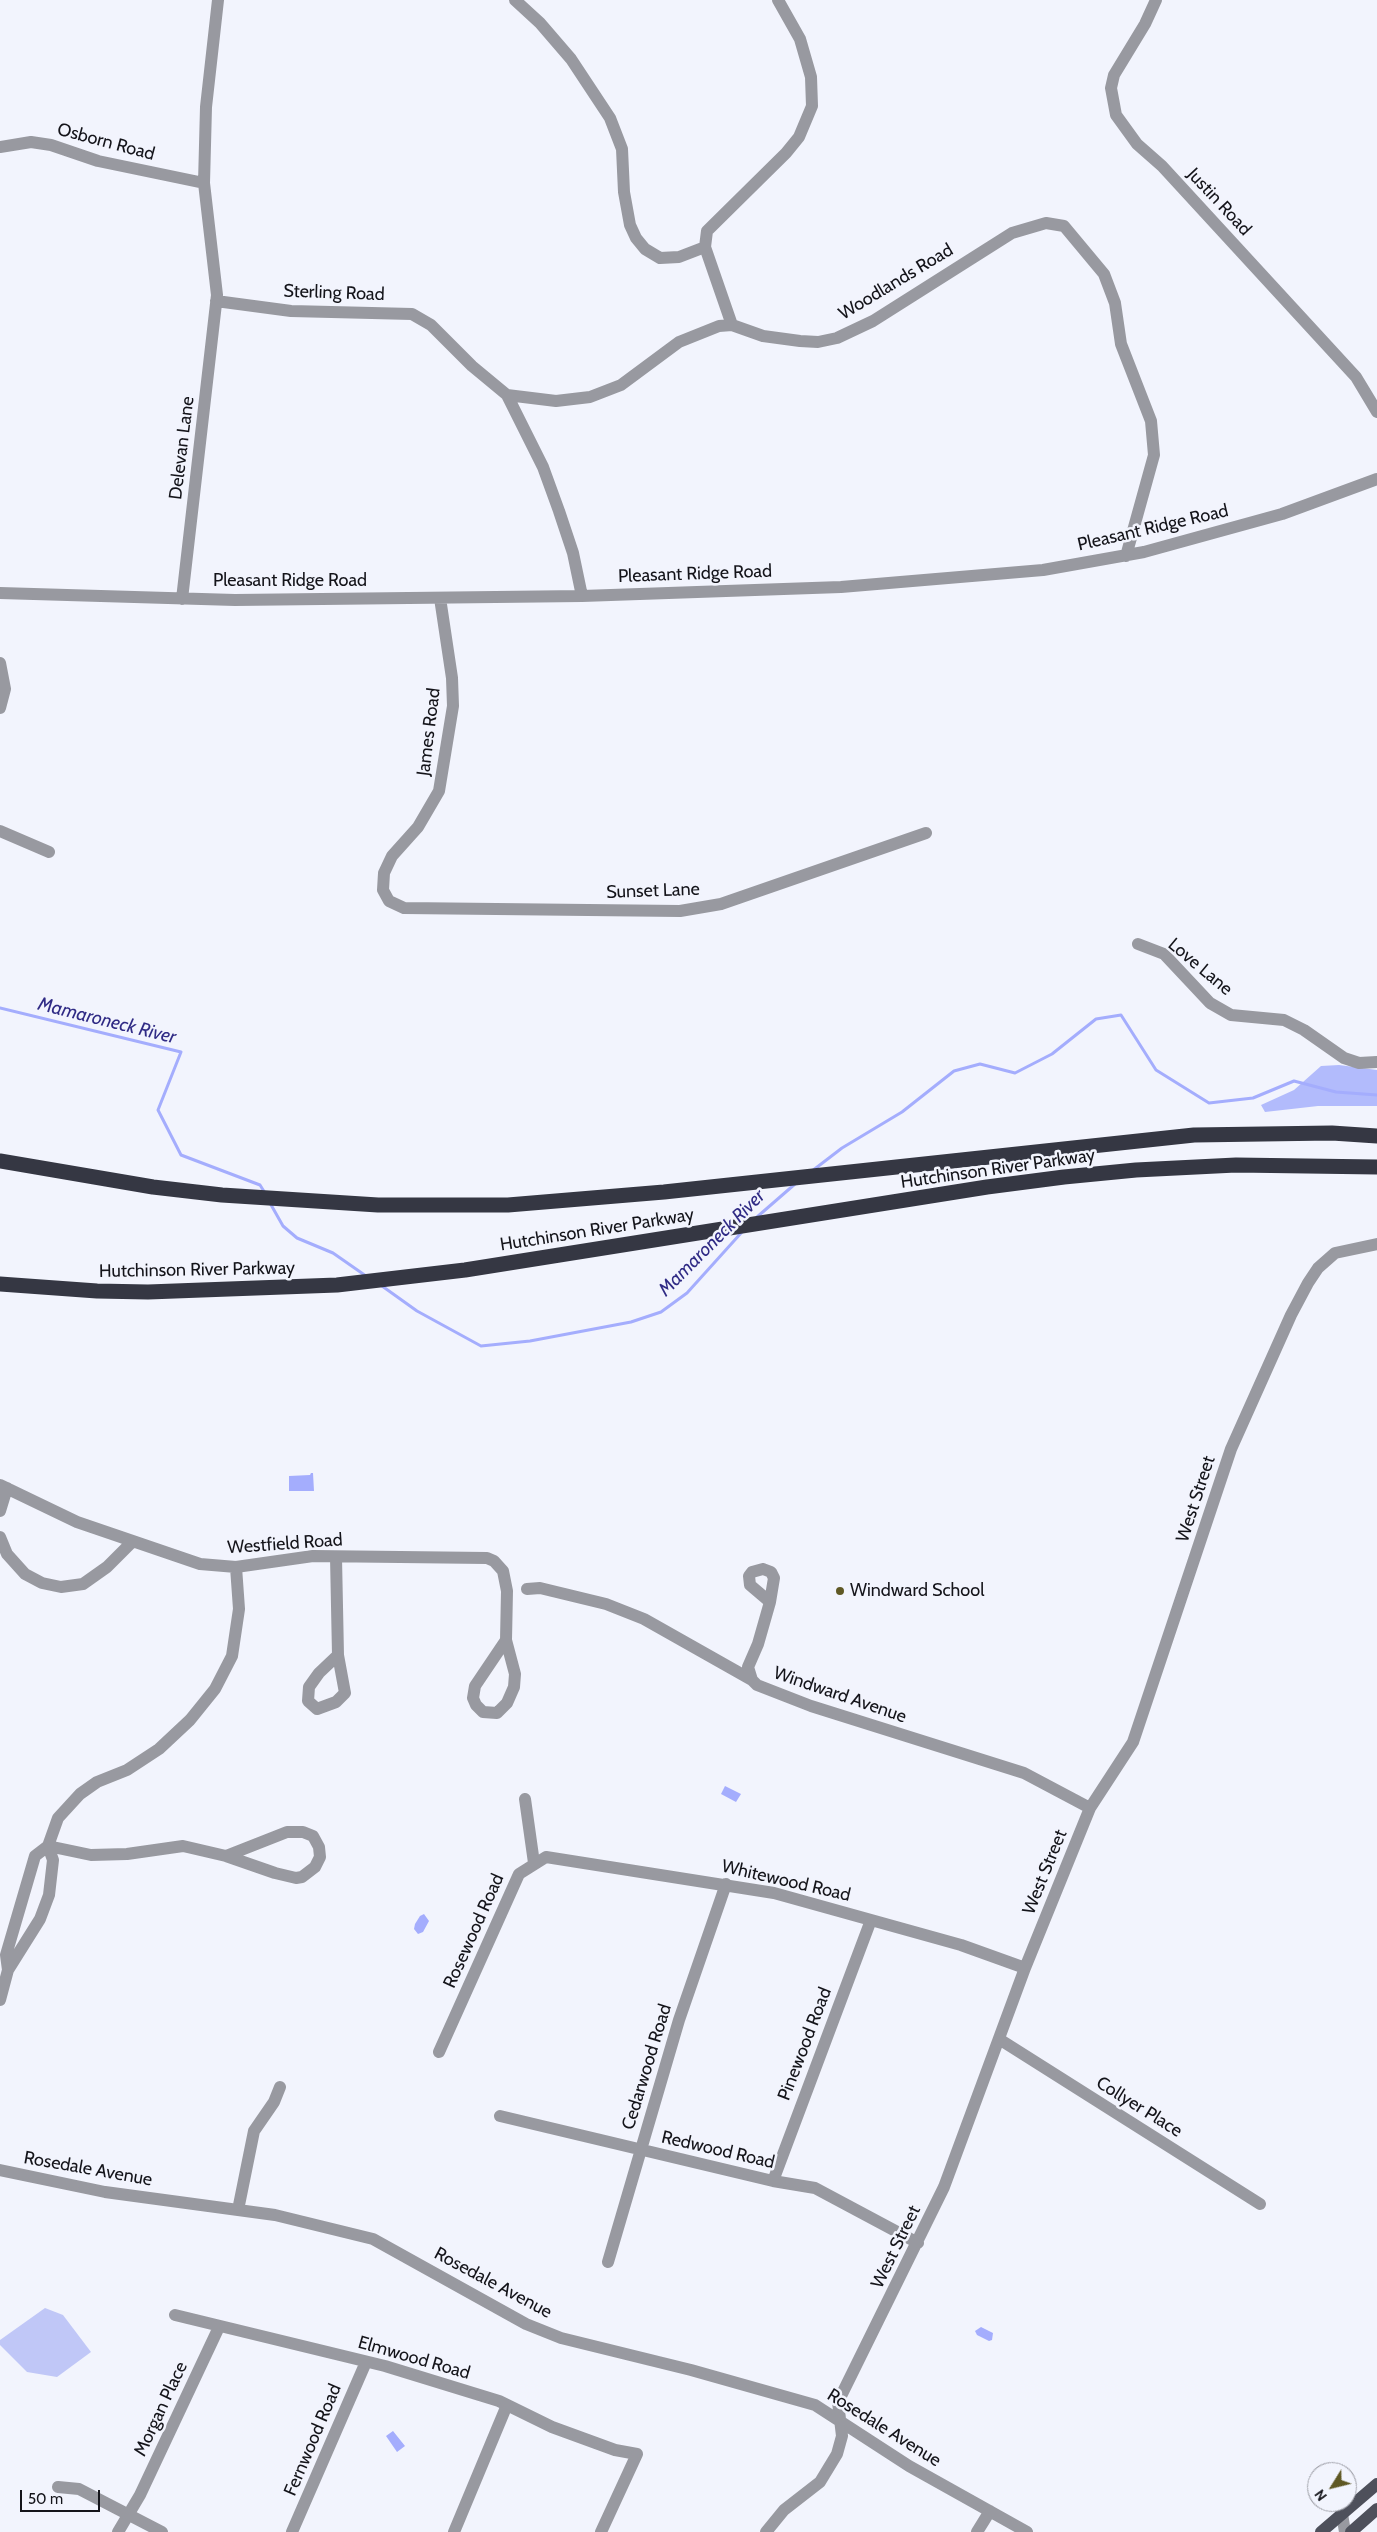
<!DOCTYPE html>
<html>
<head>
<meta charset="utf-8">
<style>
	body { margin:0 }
	#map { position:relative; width:1377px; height:2532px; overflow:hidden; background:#f2f4fd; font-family:Cabin,sans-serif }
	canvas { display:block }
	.north { position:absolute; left:1307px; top:2462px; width:50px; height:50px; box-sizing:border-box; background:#f2f4fd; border:1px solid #999aa2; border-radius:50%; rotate:234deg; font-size:14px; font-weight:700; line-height:20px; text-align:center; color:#14141a }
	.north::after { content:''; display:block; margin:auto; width:18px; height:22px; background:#5f5824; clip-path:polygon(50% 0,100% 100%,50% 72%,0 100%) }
	.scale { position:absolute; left:20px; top:2490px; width:80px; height:22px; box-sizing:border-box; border:2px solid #14141a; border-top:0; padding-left:6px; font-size:15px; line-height:18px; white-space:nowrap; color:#14141a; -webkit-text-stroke:4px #f2f4fd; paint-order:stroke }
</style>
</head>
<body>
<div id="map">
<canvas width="1377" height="2532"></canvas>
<div class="north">N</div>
<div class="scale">50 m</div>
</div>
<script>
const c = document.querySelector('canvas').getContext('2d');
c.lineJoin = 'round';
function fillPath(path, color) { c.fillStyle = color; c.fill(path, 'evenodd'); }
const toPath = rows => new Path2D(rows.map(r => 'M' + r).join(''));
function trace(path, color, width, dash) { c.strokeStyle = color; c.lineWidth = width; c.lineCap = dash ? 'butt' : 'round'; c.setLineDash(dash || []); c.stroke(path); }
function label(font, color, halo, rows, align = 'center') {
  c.font = font + ' Cabin,sans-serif'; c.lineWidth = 5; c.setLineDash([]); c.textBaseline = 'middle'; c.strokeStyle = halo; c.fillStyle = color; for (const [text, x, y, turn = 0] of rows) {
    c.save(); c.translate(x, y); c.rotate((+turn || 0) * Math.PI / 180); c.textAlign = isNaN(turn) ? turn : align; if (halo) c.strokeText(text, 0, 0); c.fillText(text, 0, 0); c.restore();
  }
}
const green = toPath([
	[45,2308,63,2315,91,2352,57,2377,27,2372,0,2345,0,2340]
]);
const forest = toPath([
	[1339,1065,1377,1070,1377,1106,1318,1106,1265,1112,1261,1105,1294,1090,1321,1066]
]);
const water = toPath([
	[311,1473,313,1473,314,1491,289,1491,289,1476,310,1475],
	[725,1786,741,1794,736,1802,721,1794],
	[424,1914,429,1921,423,1932,418,1934,414,1929,415,1924,420,1916],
	[981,2327,993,2333,992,2340,989,2341,977,2335,975,2331],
	[393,2431,405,2446,397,2452,386,2436]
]);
const stream = toPath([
	[0,1008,181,1052,158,1110,181,1155,260,1185,265,1193],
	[812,1171,842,1148,902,1112,954,1071,980,1064,1015,1073,1052,1054,1096,1019,1121,1015,1156,1070,1209,1103,1253,1098,1294,1081,1336,1092,1377,1095],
	[270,1203,283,1226,297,1238,333,1253,366,1276],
	[757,1217,795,1184],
	[382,1286,417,1311,481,1346,530,1341,631,1322,661,1312,687,1293,742,1232]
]);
const minor = toPath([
	[515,0,540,23,571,59,610,118,622,149,624,192,630,225,636,238,645,249,660,258,679,257,705,247],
	[1156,0,1145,24,1114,75,1111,88,1116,115,1137,144,1162,166,1356,377,1377,412],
	[0,147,31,142,51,145,98,161,204,183],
	[216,301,291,311,412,314,431,325,472,366,507,395,543,467,559,511,573,553,582,596],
	[732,325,705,247,707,231,786,153,799,137,812,106,811,77,800,39,778,0],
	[507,395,556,401,590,397,621,385,679,342,719,326,732,325,763,336,800,341,818,342,837,338,873,321,1012,233,1046,223,1064,226,1104,274,1115,303,1121,344,1151,421,1154,455,1126,556],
	[0,593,235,600,582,596,841,587,1043,570,1144,552,1282,514,1377,479],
	[440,598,452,678,453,706,439,791,418,827,392,856,384,873,383,890,389,901,404,908,680,911,721,904,926,833],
	[182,599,217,295,204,183,206,107,218,0],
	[0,663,5,689,0,708],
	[0,831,49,852],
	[1138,944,1164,954,1210,1003,1231,1015,1284,1020,1304,1030,1344,1058,1359,1063,1377,1062],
	[0,1485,77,1522,200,1564,236,1567,313,1556,487,1558,494,1561,503,1571,507,1591,506,1640],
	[0,1511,7,1488],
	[0,1537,7,1554,25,1574,42,1583,61,1587,83,1584,107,1567,133,1541],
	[336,1557,338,1655],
	[763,1569,771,1572,774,1578,770,1602,750,1585,749,1576,752,1572,763,1569],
	[527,1589,540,1588,606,1604,644,1619,752,1680,757,1685,811,1706,1024,1773,1090,1808],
	[506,1640,515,1674,514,1687,507,1703,497,1713,483,1712,476,1705,473,1698,475,1686,506,1640],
	[338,1655,345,1693,336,1702,317,1709,308,1701,309,1687,319,1673,338,1655],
	[752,1680,748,1667,758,1644,770,1602],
	[525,1799,534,1863],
	[287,1832,303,1832,313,1836,319,1847,320,1857,315,1867,302,1877,296,1878,275,1873,226,1856,287,1832],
	[48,1846,91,1855,127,1854,183,1846,226,1856],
	[8,1970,6,1955,35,1856,48,1846,58,1818,80,1794,97,1782,127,1770,159,1749,190,1720,215,1689,232,1656,239,1609,236,1567],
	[0,2000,8,1970,40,1919,49,1895,53,1860,48,1846],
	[999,2039,1260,2204],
	[439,2052,519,1874,546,1857,774,1893,961,1945,1025,1968],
	[500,2116,773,2181,815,2188,918,2243],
	[0,2170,105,2192,275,2215,373,2239,526,2324,561,2338,691,2370,815,2405,909,2466,1027,2532],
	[773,2181,871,1920],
	[238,2210,254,2131,274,2102,280,2087],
	[608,2262,679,2020,726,1884],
	[175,2315,385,2366,499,2401,552,2427,615,2450,637,2454,601,2532],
	[58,2487,79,2489,162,2532],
	[1342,2514,1345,2532],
	[118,2532,140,2495,219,2327],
	[292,2532,366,2362],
	[454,2532,507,2405],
	[766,2532,784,2510,820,2482,837,2454,842,2436,838,2402,944,2187,1025,1968,1090,1808,1133,1742,1231,1449,1291,1315,1308,1283,1318,1268,1335,1253,1377,1244],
	[977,2532,990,2511]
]);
const major = toPath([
	[1321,2532,1377,2484],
	[1351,2532,1377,2509]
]);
const highway = toPath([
	[0,1161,153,1187,222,1195,378,1205,508,1205,664,1192,1194,1135,1332,1133,1377,1136],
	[0,1284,97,1291,148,1292,337,1285,465,1270,987,1187,1064,1177,1136,1170,1236,1165,1377,1167]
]);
const markers = [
	[840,1591,5,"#5f5824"]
];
const streetNames = [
	["Osborn Road",106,142,15],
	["Justin Road",1219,202,47],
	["Woodlands Road",896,282,-31],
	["Sterling Road",334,293,2],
	["Delevan Lane",182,448,-83],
	["Pleasant Ridge Road",1153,528,-13],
	["Pleasant Ridge Road",695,574,-2],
	["Pleasant Ridge Road",290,581],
	["James Road",429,732,-83],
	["Sunset Lane",653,891,-2],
	["Love Lane",1200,967,40],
	["Hutchinson River Parkway",998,1169,-8],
	["Hutchinson River Parkway",597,1230,-9],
	["Hutchinson River Parkway",197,1270,-1],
	["West Street",1196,1499,-72],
	["Westfield Road",285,1544,-4],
	["Windward Avenue",840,1695,19],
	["West Street",1045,1872,-68],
	["Whitewood Road",786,1881,13],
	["Rosewood Road",474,1931,-66],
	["Pinewood Road",805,2044,-69],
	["Cedarwood Road",647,2067,-73],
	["Collyer Place",1139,2107,32],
	["Redwood Road",718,2150,13],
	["Rosedale Avenue",88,2169,10],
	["West Street",896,2247,-64],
	["Rosedale Avenue",493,2283,28],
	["Elmwood Road",414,2358,16],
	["Morgan Place",161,2409,-65],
	["Rosedale Avenue",884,2428,32],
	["Fernwood Road",313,2440,-67]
];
const poiNames = [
	["Windward School",850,1591]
];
const waterNames = [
	["Mamaroneck River",107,1021,14],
	["Mamaroneck River",712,1243,-45]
];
fillPath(green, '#c0c7f7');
fillPath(forest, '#b2bbfc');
fillPath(water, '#a4adfd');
trace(stream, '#a4adfd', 3);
trace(minor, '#9899a0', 12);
trace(major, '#4e505b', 12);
trace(highway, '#353743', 15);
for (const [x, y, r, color] of markers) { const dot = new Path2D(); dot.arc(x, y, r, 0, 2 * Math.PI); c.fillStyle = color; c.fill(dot); trace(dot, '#f2f4fd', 2); }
label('18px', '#14141a', '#f2f4fd', streetNames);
label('18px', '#14141a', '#f2f4fd', poiNames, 'left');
label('italic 19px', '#302b85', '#f2f4fd', waterNames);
</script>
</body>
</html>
